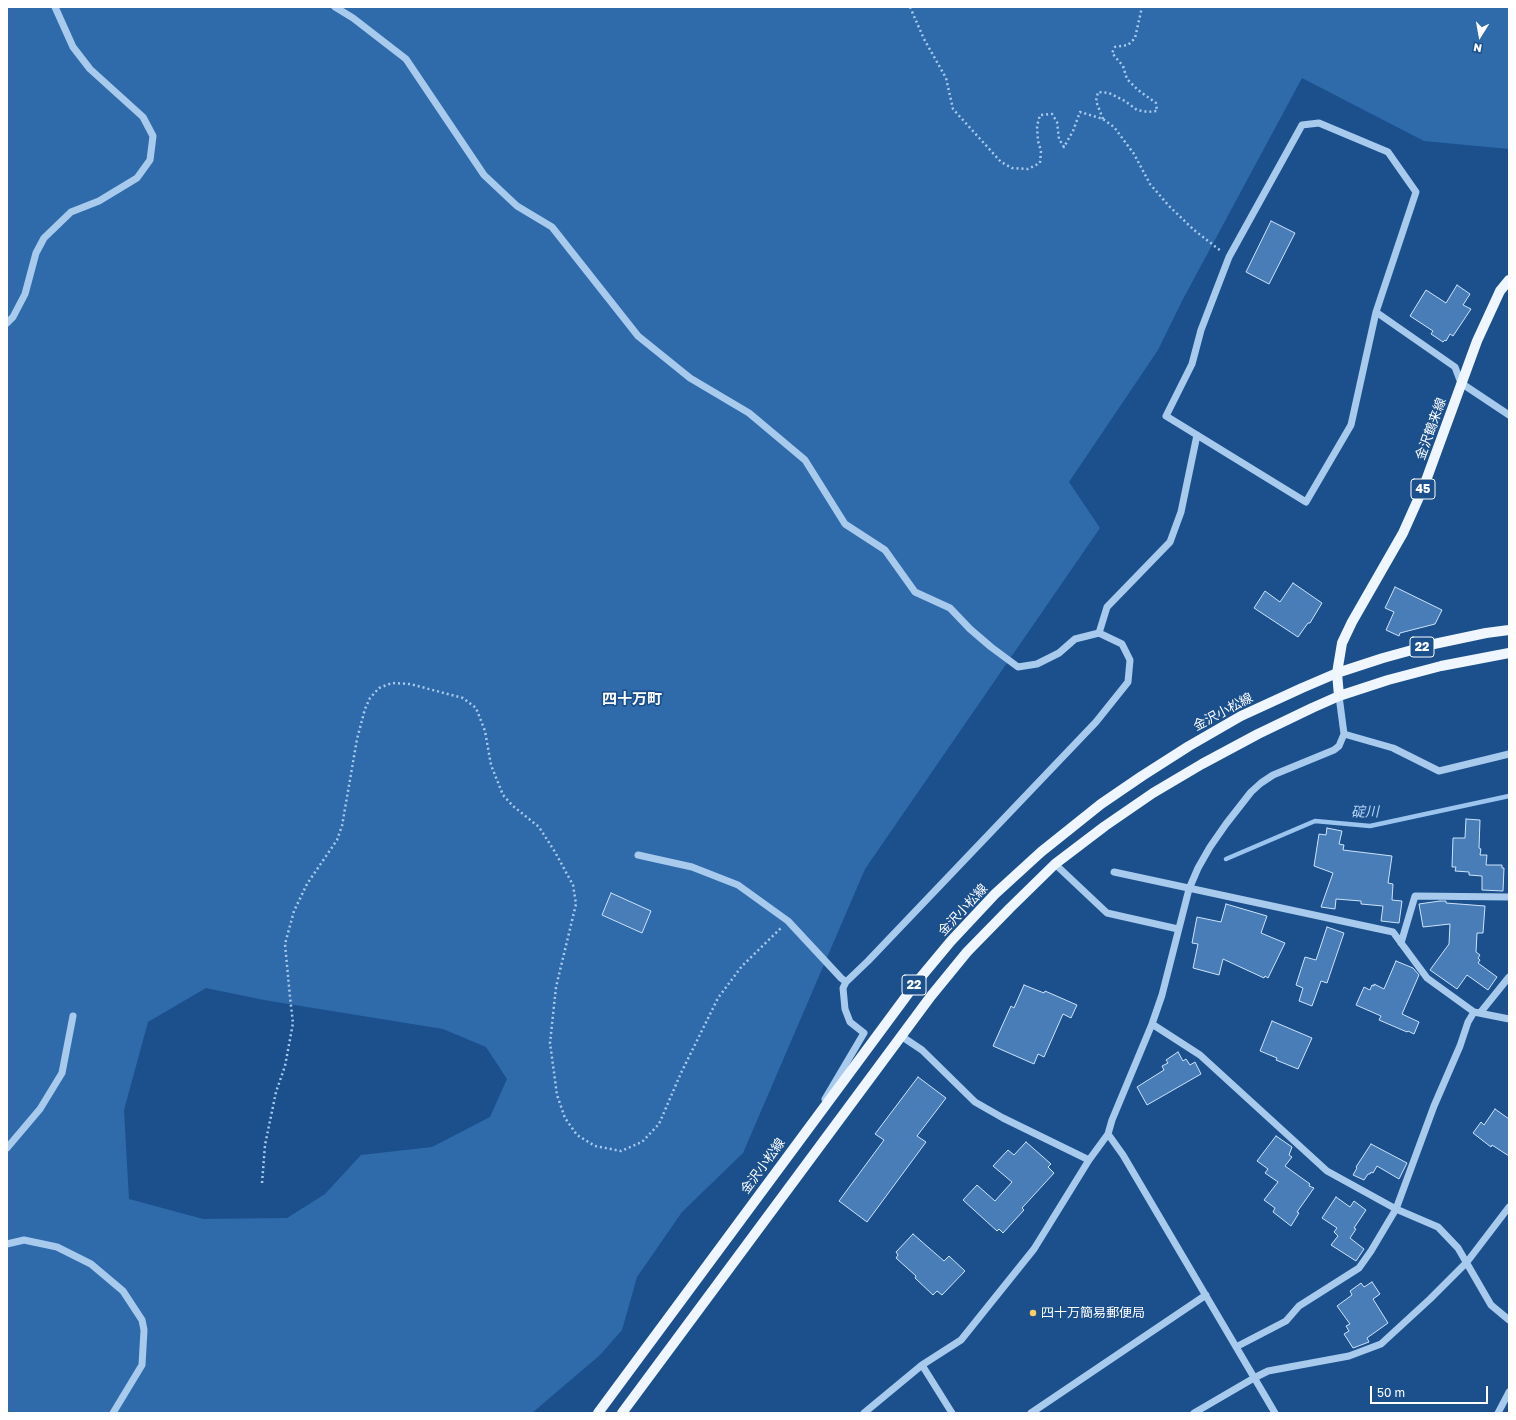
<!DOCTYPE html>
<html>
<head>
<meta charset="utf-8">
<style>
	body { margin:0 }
	#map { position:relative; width:1516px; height:1420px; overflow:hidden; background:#1b508d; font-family:"Golos Text",sans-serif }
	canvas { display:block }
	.frame { position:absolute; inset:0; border:8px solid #fff; pointer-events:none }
	.north { position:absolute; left:1460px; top:16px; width:40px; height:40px; -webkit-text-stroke:3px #1b508d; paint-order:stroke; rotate:191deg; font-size:11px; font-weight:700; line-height:16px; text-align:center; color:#fff }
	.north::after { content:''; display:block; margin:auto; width:14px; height:18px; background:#fff; clip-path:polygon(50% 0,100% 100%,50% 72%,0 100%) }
	.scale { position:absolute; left:1370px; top:1386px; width:118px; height:18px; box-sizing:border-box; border:2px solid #fff; border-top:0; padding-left:5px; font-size:12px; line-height:14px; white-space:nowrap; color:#fff; -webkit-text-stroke:3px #1b508d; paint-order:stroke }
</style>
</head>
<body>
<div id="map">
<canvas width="1516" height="1420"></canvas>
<div class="frame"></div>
<div class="north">N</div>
<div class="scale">50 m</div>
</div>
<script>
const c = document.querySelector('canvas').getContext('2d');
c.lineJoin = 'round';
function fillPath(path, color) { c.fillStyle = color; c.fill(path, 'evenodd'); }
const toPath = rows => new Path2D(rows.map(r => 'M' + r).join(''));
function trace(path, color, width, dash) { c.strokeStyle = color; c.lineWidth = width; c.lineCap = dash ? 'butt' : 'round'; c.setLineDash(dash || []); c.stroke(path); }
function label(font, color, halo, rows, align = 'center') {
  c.font = font + ' "Golos Text","Noto Sans JP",sans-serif'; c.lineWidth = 3.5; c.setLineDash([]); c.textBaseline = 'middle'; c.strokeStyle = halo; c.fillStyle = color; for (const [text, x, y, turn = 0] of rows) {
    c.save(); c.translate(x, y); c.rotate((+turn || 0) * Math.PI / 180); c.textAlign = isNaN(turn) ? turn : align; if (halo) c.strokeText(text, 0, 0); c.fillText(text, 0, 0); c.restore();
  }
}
const green = toPath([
	[7,7,1509,7,1509,149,1424,141,1302,78,1182,301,1158,350,1069,482,1100,528,865,869,743,1153,682,1212,637,1277,622,1330,600,1355,532,1413,7,1413],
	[206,988,264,1000,443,1029,486,1047,507,1079,490,1117,432,1147,361,1155,325,1194,287,1218,203,1219,129,1199,124,1110,148,1022]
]);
const stream = toPath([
	[1226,859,1315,821,1370,826,1509,796]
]);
const building = toPath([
	[1271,221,1295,233,1269,284,1246,272,1271,221],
	[1457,285,1470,294,1463,305,1471,309,1453,336,1450,334,1446,341,1445,340,1443,342,1431,334,1433,331,1410,316,1426,290,1446,303,1457,285],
	[1293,583,1322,603,1310,623,1308,623,1298,637,1254,608,1265,591,1280,602,1293,583],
	[1395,587,1442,610,1435,624,1400,633,1399,636,1386,630,1394,612,1385,608,1395,587],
	[1466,819,1480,820,1479,848,1481,849,1480,855,1487,855,1486,865,1502,865,1502,868,1504,868,1503,891,1482,890,1482,876,1469,875,1469,872,1455,871,1456,867,1452,867,1453,838,1465,838,1466,819],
	[1327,828,1342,831,1339,844,1344,845,1343,850,1392,856,1388,883,1393,884,1392,900,1402,901,1399,923,1381,921,1383,906,1361,904,1361,901,1336,899,1335,909,1321,907,1333,873,1314,866,1319,834,1326,835,1327,828],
	[611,893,651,911,642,933,602,915,611,893],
	[1440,901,1446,901,1446,903,1485,906,1483,933,1477,933,1476,952,1480,955,1478,958,1480,960,1478,963,1497,977,1488,990,1467,975,1457,989,1430,970,1449,944,1450,924,1423,927,1419,904,1440,901],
	[1226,904,1267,916,1261,933,1285,943,1268,978,1265,976,1264,978,1223,959,1219,975,1193,968,1198,944,1192,943,1197,917,1221,922,1226,904],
	[1327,927,1344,933,1327,983,1321,981,1312,1006,1299,1001,1303,988,1296,985,1305,957,1316,960,1327,927],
	[1396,961,1413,968,1419,975,1402,1014,1419,1022,1414,1034,1408,1031,1407,1032,1379,1020,1381,1016,1356,1005,1364,987,1370,990,1372,985,1374,986,1374,984,1384,989,1396,961],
	[1024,985,1044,993,1045,991,1077,1005,1071,1018,1063,1014,1044,1057,1038,1054,1034,1064,993,1046,1011,1006,1014,1008,1024,985],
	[1272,1021,1312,1038,1298,1069,1276,1060,1277,1058,1260,1051,1272,1021],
	[1178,1052,1183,1061,1186,1059,1190,1065,1195,1062,1201,1074,1147,1105,1137,1087,1164,1070,1162,1066,1168,1063,1166,1060,1178,1052],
	[918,1077,946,1098,917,1136,926,1142,867,1222,839,1201,884,1140,875,1134,918,1077],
	[1495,1109,1509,1119,1509,1156,1492,1145,1491,1147,1473,1133,1481,1122,1484,1125,1495,1109],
	[1276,1136,1292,1147,1289,1155,1292,1157,1285,1166,1310,1184,1309,1186,1314,1188,1297,1212,1299,1213,1291,1226,1273,1212,1275,1208,1264,1200,1278,1182,1265,1173,1268,1169,1257,1161,1276,1136],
	[1026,1142,1051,1164,1048,1167,1054,1173,1022,1208,1024,1210,1003,1233,999,1229,997,1231,963,1200,977,1185,995,1201,1012,1182,993,1166,1008,1150,1014,1155,1026,1142],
	[1371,1144,1407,1163,1399,1179,1377,1166,1373,1173,1371,1172,1370,1174,1368,1174,1364,1180,1353,1175,1357,1168,1356,1167,1371,1144],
	[1336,1197,1350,1207,1354,1201,1366,1210,1354,1228,1356,1229,1350,1238,1364,1249,1356,1261,1331,1245,1338,1236,1334,1232,1337,1228,1322,1218,1336,1197],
	[913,1234,944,1261,949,1256,965,1271,942,1295,937,1291,933,1295,915,1278,916,1276,896,1258,898,1255,896,1252,913,1234],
	[1372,1282,1380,1294,1373,1299,1388,1323,1367,1338,1369,1342,1353,1348,1344,1334,1349,1331,1346,1326,1350,1324,1337,1306,1352,1295,1350,1291,1361,1283,1364,1287,1372,1282]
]);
const path = toPath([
	[910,7,924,39,946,78,953,109,1001,162,1012,168,1028,169,1040,163,1041,151,1038,141,1037,126,1040,115,1052,114,1057,122,1059,139,1064,147,1073,131,1080,112,1103,119,1114,127,1134,154,1150,184,1169,206,1194,230,1221,251],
	[1103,119,1096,101,1098,92,1109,93,1125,101,1137,110,1148,112,1157,111,1156,103,1138,90,1127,79,1123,66,1112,53,1115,47,1128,45,1135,38,1142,7],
	[262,1183,265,1145,276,1092,285,1066,293,1023,290,997,285,944,294,911,307,884,337,840,342,826,357,739,365,709,370,698,379,688,392,683,410,684,463,698,476,708,485,731,491,765,503,795,513,806,539,827,555,852,573,885,576,904,556,987,550,1043,557,1095,565,1118,577,1135,595,1146,621,1151,642,1142,659,1124,681,1073,718,998,742,966,781,928]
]);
const minor = toPath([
	[335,7,353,18,406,59,484,175,517,206,552,227,638,336,690,378,749,413,805,460,845,524,885,550,915,592,950,608,970,629,991,647,1018,667,1037,664,1059,653,1075,639,1099,633,1122,644,1130,660,1128,682,1096,722,868,961,846,982,843,988,845,1009,850,1022,864,1033,825,1099],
	[1376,312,1351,425,1306,502,1166,416,1192,364,1201,330,1229,257,1302,125,1319,123,1388,152,1416,192,1376,312,1455,367,1461,383,1509,415],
	[7,323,13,317,25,294,36,253,44,238,71,212,99,201,137,178,150,160,153,136,143,117,90,69,73,47,55,7],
	[1099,633,1107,607,1170,542,1181,512,1197,435],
	[1344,734,1393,748,1439,771,1509,754],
	[638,855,692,867,738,885,788,921,841,978,846,982],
	[1055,864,1107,913,1178,929],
	[1114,872,1393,932,1427,978,1474,1012,1509,1019],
	[1401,943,1415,896,1509,897],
	[1480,1013,1509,977],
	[1152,1024,1200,1055,1327,1171,1396,1209,1438,1227,1458,1248,1491,1305,1509,1320],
	[901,1036,922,1050,975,1102,1003,1118,1089,1160],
	[1108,1134,1123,1155,1275,1413],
	[7,1148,40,1109,62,1073,73,1016],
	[7,1244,24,1240,57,1247,91,1264,123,1291,142,1320,144,1330,142,1365,113,1413],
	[1236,1347,1286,1321,1299,1306,1359,1268,1371,1251,1396,1209,1434,1106,1460,1046,1468,1022,1474,1012],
	[922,1365,952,1413],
	[864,1413,922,1365,961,1340,1034,1249,1089,1160,1108,1134,1112,1120,1152,1024,1162,995,1189,889,1198,868,1210,847,1226,824,1251,792,1261,783,1273,775,1334,750,1339,746,1344,734,1339,696],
	[1031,1413,1206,1295],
	[1194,1413,1254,1378,1268,1371,1349,1356,1381,1344,1430,1299,1467,1262,1509,1207],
	[1498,1413,1509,1392]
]);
const major = toPath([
	[1339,696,1337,673,1342,643,1352,622,1403,533,1424,486,1477,341,1500,291,1509,280],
	[598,1413,916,983,951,941,995,894,1041,852,1101,804,1142,776,1189,746,1241,716,1302,688,1337,673,1383,658,1434,644,1486,633,1509,630],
	[622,1413,931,996,967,952,1010,908,1055,864,1105,826,1153,793,1202,764,1258,734,1312,708,1339,696,1388,680,1441,666,1509,653]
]);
const markers = [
	[1033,1313,4,"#fece66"]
];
const shields = [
	[1423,489,24],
	[1422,647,24],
	[914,985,24]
];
const shieldNames = [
	["45",1423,489],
	["22",1422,647],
	["22",914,985]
];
const streetNames = [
	["金沢鶴来線",1431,429,-70],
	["金沢小松線",1223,712,-28],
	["金沢小松線",963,910,-47],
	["金沢小松線",763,1166,-54]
];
const poiNames = [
	["四十万簡易郵便局",1041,1313]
];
const waterNames = [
	["碇川",1365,812,-1]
];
const quarterNames = [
	["四十万町",632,699]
];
fillPath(green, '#2f6bab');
trace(stream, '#9bc5ef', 4.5);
fillPath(building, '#487db7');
trace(building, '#cee3fa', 1);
trace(path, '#a8caed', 2.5, [2, 3]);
trace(minor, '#a8caed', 7);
trace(major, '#eff6ff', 10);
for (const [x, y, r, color] of markers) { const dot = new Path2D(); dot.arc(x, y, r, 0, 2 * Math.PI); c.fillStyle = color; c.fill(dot); trace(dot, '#1b508d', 1.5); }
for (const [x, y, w] of shields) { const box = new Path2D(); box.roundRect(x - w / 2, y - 10, w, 20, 3); c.fillStyle = '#1b508d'; c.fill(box); trace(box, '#fff', 1); }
label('bold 12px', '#fff', null, shieldNames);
label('13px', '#fff', '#1b508d', streetNames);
label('13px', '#fff', '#1b508d', poiNames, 'left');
label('italic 14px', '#b4d4f5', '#1b508d', waterNames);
label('bold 15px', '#fff', '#1b508d', quarterNames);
</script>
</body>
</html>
